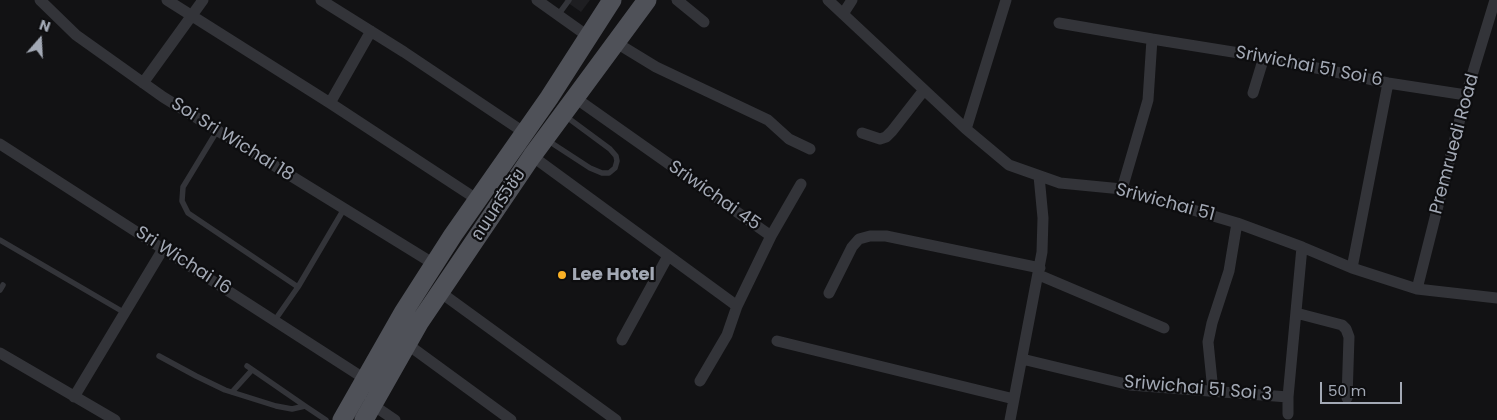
<!DOCTYPE html>
<html>
<head>
<meta charset="utf-8">
<style>
	body { margin:0 }
	#map { position:relative; width:1497px; height:420px; overflow:hidden; background:#121214; font-family:Poppins,sans-serif }
	canvas { display:block }
	.north { position:absolute; left:15px; top:15px; width:50px; height:50px; -webkit-text-stroke:4px #0d0d0f; paint-order:stroke; rotate:19deg; font-size:14px; font-weight:700; line-height:20px; text-align:center; color:#a3a9b5 }
	.north::after { content:''; display:block; margin:auto; width:18px; height:22px; background:#a3a9b5; clip-path:polygon(50% 0,100% 100%,50% 72%,0 100%) }
	.scale { position:absolute; left:1320px; top:382px; width:82px; height:22px; box-sizing:border-box; border:2px solid #a3a9b5; border-top:0; padding-left:6px; font-size:15px; line-height:18px; white-space:nowrap; color:#a3a9b5; -webkit-text-stroke:4px #0d0d0f; paint-order:stroke }
</style>
</head>
<body>
<div id="map">
<canvas width="1497" height="420"></canvas>
<div class="north">N</div>
<div class="scale">50 m</div>
</div>
<script>
const c = document.querySelector('canvas').getContext('2d');
c.lineJoin = 'round';
function fillPath(path, color) { c.fillStyle = color; c.fill(path, 'evenodd'); }
const toPath = rows => new Path2D(rows.map(r => 'M' + r).join(''));
function trace(path, color, width, dash) { c.strokeStyle = color; c.lineWidth = width; c.lineCap = dash ? 'butt' : 'round'; c.setLineDash(dash || []); c.stroke(path); }
function label(font, color, halo, rows, align = 'center') {
  c.font = font + ' Poppins,"Noto Sans Thai",sans-serif'; c.lineWidth = 4.5; c.setLineDash([]); c.textBaseline = 'middle'; c.strokeStyle = halo; c.fillStyle = color; for (const [text, x, y, turn = 0] of rows) {
    c.save(); c.translate(x, y); c.rotate((+turn || 0) * Math.PI / 180); c.textAlign = isNaN(turn) ? turn : align; if (halo) c.strokeText(text, 0, 0); c.fillText(text, 0, 0); c.restore();
  }
}
const built = toPath([
	[564,0,590,0,581,12]
]);
const service = toPath([
	[558,15,569,0],
	[217,131,183,187,182,201,188,213,298,287],
	[547,140,590,168,602,173,609,173,615,168,617,161,616,156,610,149,564,115],
	[0,240,125,313],
	[0,290,3,285],
	[275,320,298,287,344,209],
	[159,356,196,376,225,390,276,406,292,409,305,406,326,420],
	[247,366,305,406],
	[232,392,252,370]
]);
const minor = toPath([
	[40,0,76,35,163,97,434,264],
	[167,0,330,103,478,200],
	[321,0,404,52,525,133],
	[537,0,589,37],
	[677,0,704,22],
	[828,0,966,129,1009,165,1060,183,1122,189,1237,223,1302,247,1352,268,1417,289,1497,298],
	[843,14,852,0],
	[1059,23,1152,39],
	[615,42,656,67,768,120,789,139,810,149],
	[143,83,203,0],
	[1253,93,1264,57],
	[574,97,771,236,737,306,727,335,700,381],
	[330,103,371,31],
	[966,129,1006,0],
	[862,133,880,139,886,137,892,131,924,90],
	[0,144,365,379],
	[532,156,737,306],
	[1122,189,1148,100,1152,39,1264,57,1388,83,1466,95],
	[771,236,801,184],
	[1352,268,1388,83],
	[1039,275,1164,328],
	[1417,289,1466,95,1495,0],
	[440,292,616,420],
	[829,293,852,247,859,239,870,236,886,236,1040,268],
	[1296,313,1342,325,1346,329,1349,337,1347,398],
	[622,340,668,256],
	[777,341,1014,399],
	[407,344,511,420],
	[0,353,115,420],
	[1022,359,1130,385,1288,397],
	[1213,391,1208,342,1212,323,1229,271,1237,223],
	[74,397,163,249],
	[373,405,395,420],
	[1288,414,1288,397,1302,247],
	[1010,420,1042,252,1043,218,1039,176]
]);
const primary = toPath([
	[342,420,403,313,453,235,549,98,612,0],
	[364,420,419,323,440,292,532,156,647,0]
]);
const markers = [
	[562,275,5,"#fab125"]
];
const streetNames = [
	["Sriwichai 51 Soi 6",1309,67,11],
	["Soi Sri Wichai 18",232,140,32],
	["Premruedi Road",1455,144,-75],
	["Sriwichai 45",714,196,35],
	["Sriwichai 51",1165,203,15],
	["ถนนศรีวิชัย",499,205,-56],
	["Sri Wichai 16",183,261,33],
	["Sriwichai 51 Soi 3",1198,389,5]
];
const poiNames = [
	["Lee Hotel",572,275]
];
fillPath(built, '#1e1e21');
trace(service, '#333439', 5.5);
trace(minor, '#333439', 11);
trace(primary, '#4f5158', 19);
for (const [x, y, r, color] of markers) { const dot = new Path2D(); dot.arc(x, y, r, 0, 2 * Math.PI); c.fillStyle = color; c.fill(dot); trace(dot, '#0d0d0f', 2); }
label('18px', '#a3a9b5', '#0d0d0f', streetNames);
label('bold 18px', '#a3a9b5', '#0d0d0f', poiNames, 'left');
</script>
</body>
</html>
